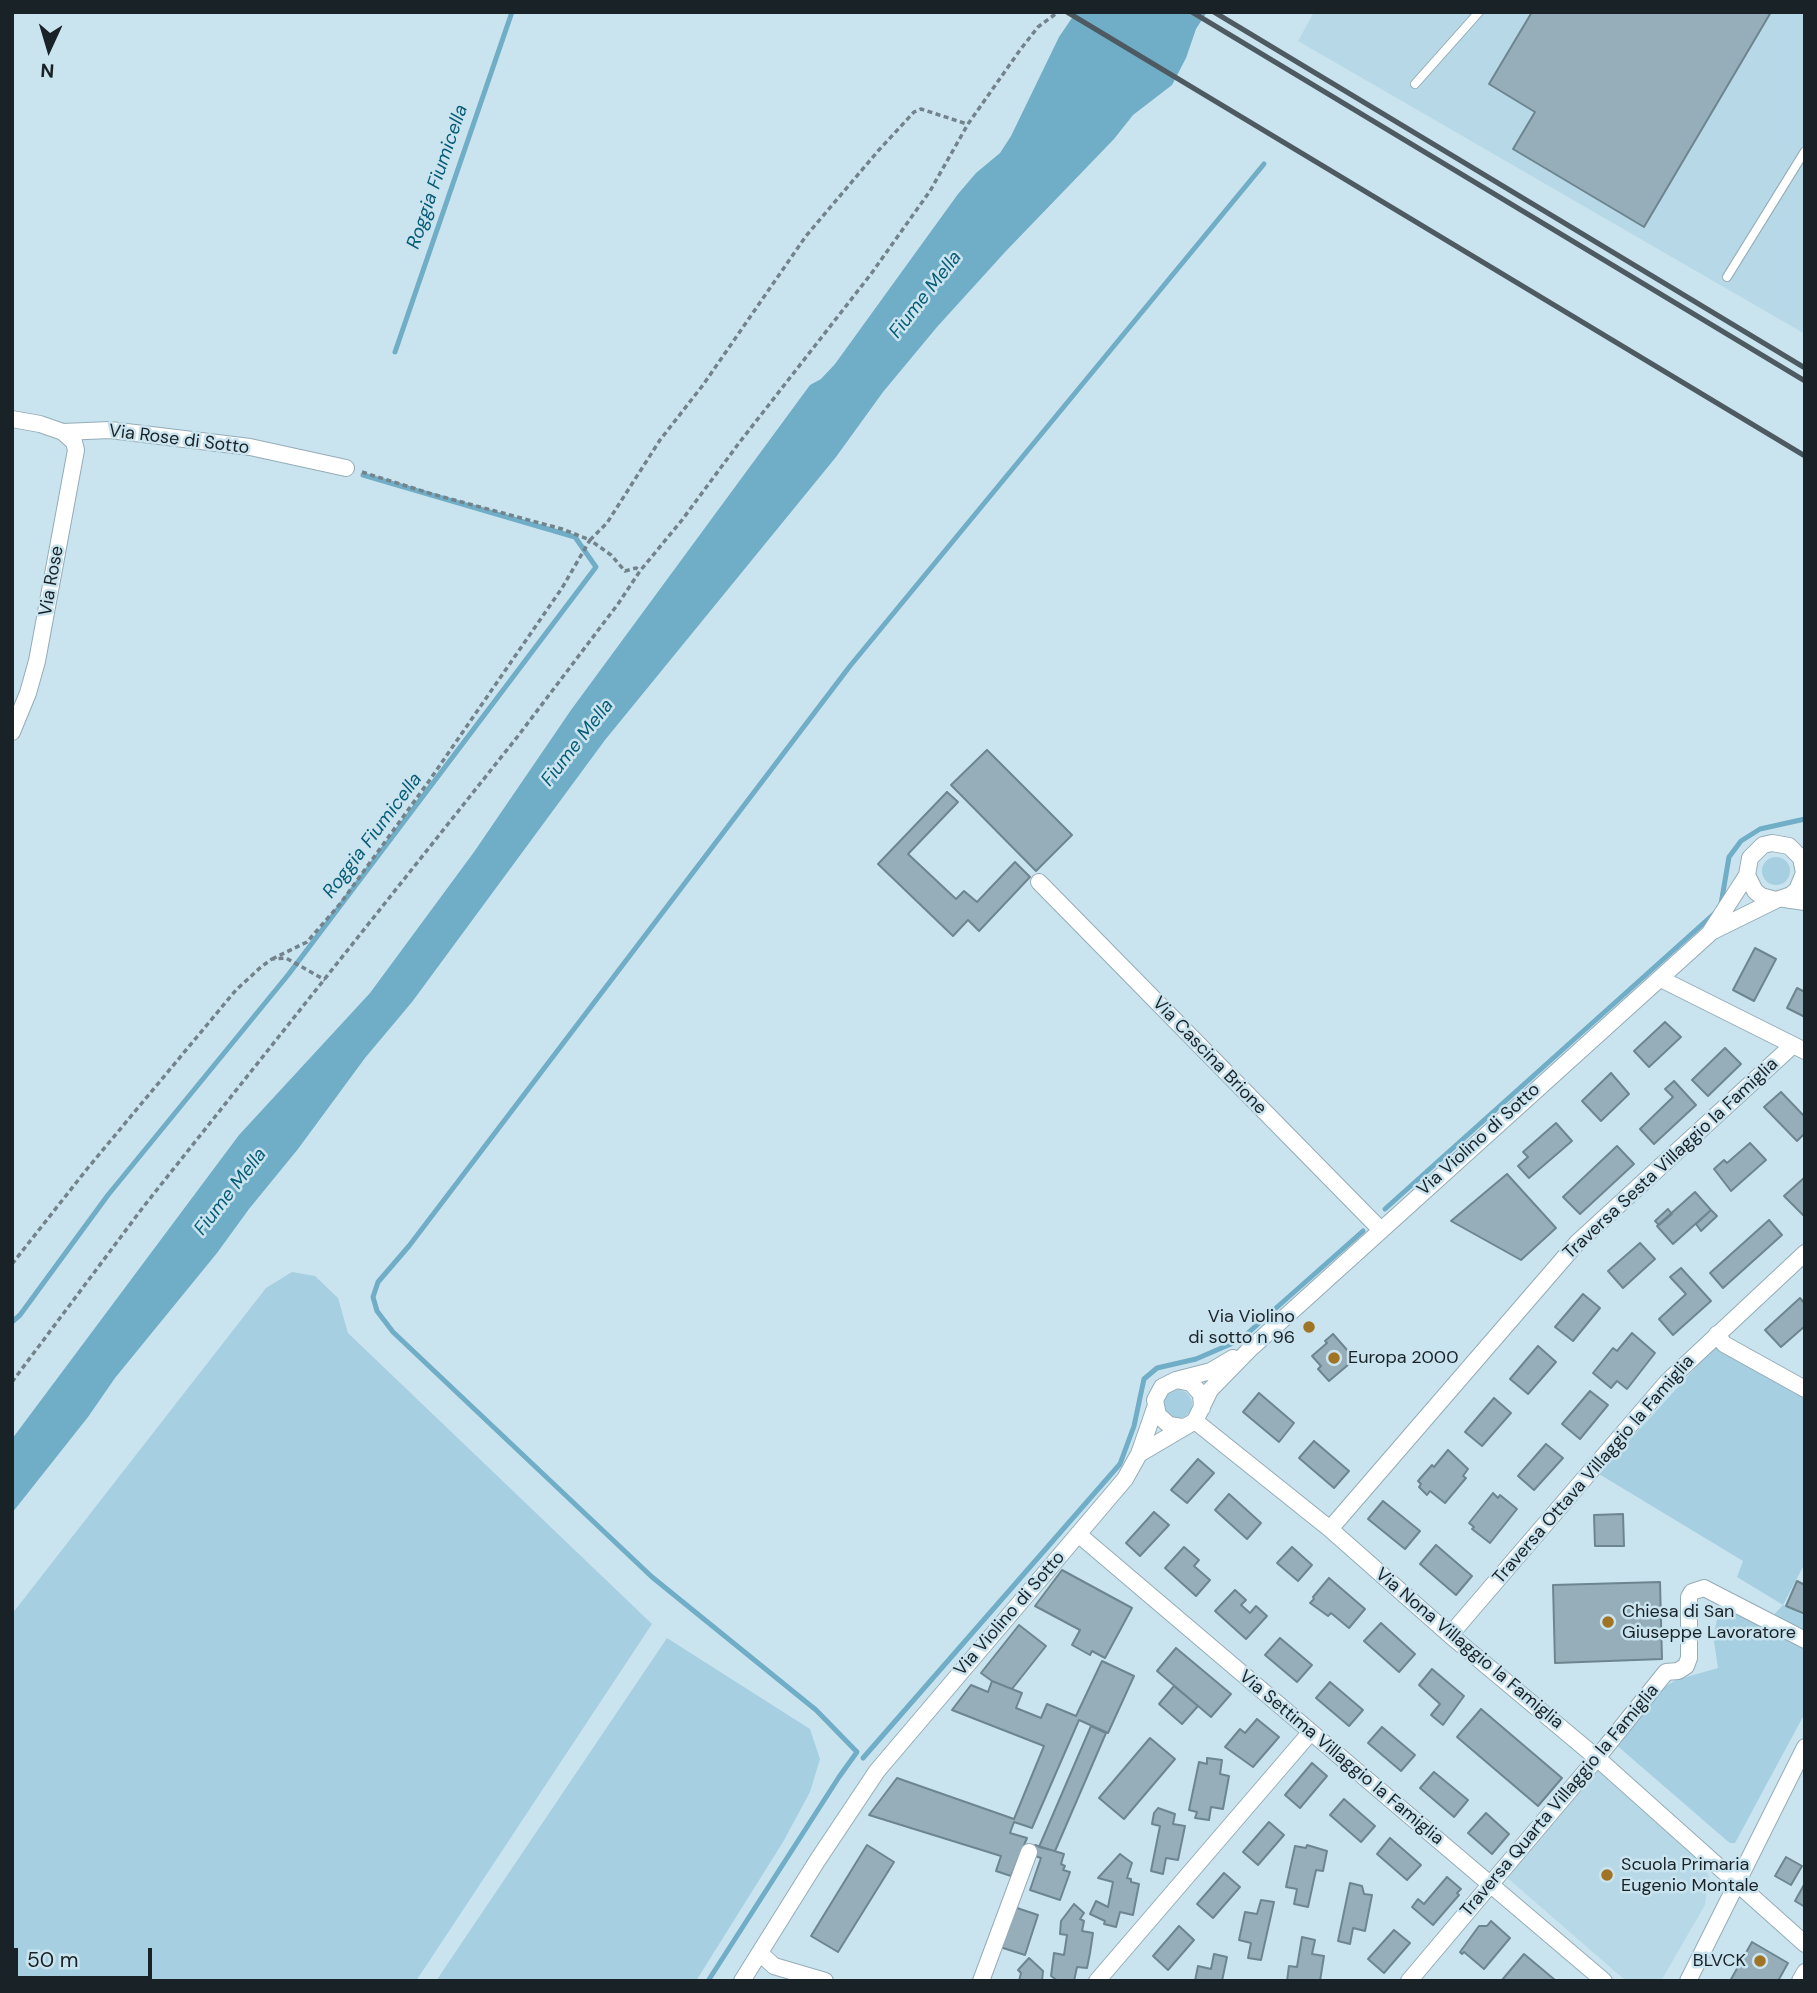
<!DOCTYPE html>
<html>
<head>
<meta charset="utf-8">
<style>
	body { margin:0 }
	#map { position:relative; width:1817px; height:1993px; overflow:hidden; background:#cae4ef; font-family:"DM Sans",sans-serif }
	canvas { display:block }
	.frame { position:absolute; inset:0; border:14px solid #192227; pointer-events:none }
	.north { position:absolute; left:14px; top:14px; width:70px; height:70px; -webkit-text-stroke:5px #cae4ef; paint-order:stroke; rotate:184deg; font-size:19px; font-weight:700; line-height:28px; text-align:center; color:#192227 }
	.north::after { content:''; display:block; margin:auto; width:24px; height:32px; background:#192227; clip-path:polygon(50% 0,100% 100%,50% 72%,0 100%) }
	.scale { position:absolute; left:14px; top:1948px; width:138px; height:32px; box-sizing:border-box; border:4px solid #192227; border-top:0; padding-left:9px; font-size:21px; line-height:24px; white-space:nowrap; color:#192227; -webkit-text-stroke:5px #cae4ef; paint-order:stroke }
</style>
</head>
<body>
<div id="map">
<canvas width="1817" height="1993"></canvas>
<div class="frame"></div>
<div class="north">N</div>
<div class="scale">50 m</div>
</div>
<script>
const c = document.querySelector('canvas').getContext('2d');
c.lineJoin = 'round';
function fillPath(path, color) { c.fillStyle = color; c.fill(path, 'evenodd'); }
const toPath = rows => new Path2D(rows.map(r => 'M' + r).join(''));
function trace(path, color, width, dash) { c.strokeStyle = color; c.lineWidth = width; c.lineCap = dash ? 'butt' : 'round'; c.setLineDash(dash || []); c.stroke(path); }
function label(font, color, halo, rows, align = 'center') {
  c.font = font + ' "DM Sans",sans-serif'; c.lineWidth = 5; c.setLineDash([]); c.textBaseline = 'middle'; c.strokeStyle = halo; c.fillStyle = color; for (const [text, x, y, turn = 0] of rows) {
    c.save(); c.translate(x, y); c.rotate((+turn || 0) * Math.PI / 180); c.textAlign = isNaN(turn) ? turn : align; if (halo) c.strokeText(text, 0, 0); c.fillText(text, 0, 0); c.restore();
  }
}
const built = toPath([
	[1314,12,1805,12,1805,334,1298,41],
	[1597,1770,1703,1865,1709,1876,1705,1905,1661,1981,1626,1981,1504,1875]
]);
const green = toPath([
	'1762 871a14 14 0 1 1 28 0a14 14 0 1 1-28 0Z',
	[292,1272,315,1276,338,1298,348,1333,652,1624,416,1981,12,1981,12,1614,266,1288],
	[1716,1345,1805,1396,1805,1563,1783,1605,1805,1616,1805,1713,1735,1843,1730,1843,1725,1839,1614,1743,1661,1689,1676,1680,1718,1668,1714,1641,1715,1629,1717,1619,1724,1613,1734,1611,1767,1622,1783,1605,1737,1577,1743,1561,1599,1474],
	'1164 1404a14 14 0 1 1 28 0a14 14 0 1 1-28 0Z',
	[667,1638,810,1729,820,1759,810,1792,783,1842,696,1981,436,1981]
]);
const water = toPath([
	[1076,12,1207,12,1196,29,1186,58,1172,85,1133,115,1114,139,1006,251,937,327,883,392,836,457,605,740,412,1002,365,1058,298,1149,249,1209,217,1253,115,1378,88,1417,12,1513,12,1439,239,1135,370,993,474,852,571,710,810,385,821,379,835,364,958,194,976,173,1000,153,1011,136,1059,37]
]);
const stream = toPath([
	[395,352,512,12],
	[1721,904,1729,857,1741,841,1760,829,1805,819],
	[1385,1209,1716,912],
	[12,1322,20,1315,108,1195,288,975,596,567,575,537,363,475],
	[863,1758,1120,1464,1134,1426,1144,1379,1157,1368,1196,1359,1240,1340,1363,1231],
	[708,1981,839,1777,857,1752,816,1710,652,1577,393,1332,377,1311,373,1297,378,1282,409,1246,850,666,1264,164]
]);
const building = toPath([
	[1532,12,1771,12,1644,227,1513,149,1535,112,1489,84,1532,12],
	[987,750,1072,835,1036,871,951,785,987,750],
	[947,792,958,802,908,854,956,899,964,891,977,902,1015,862,1030,877,979,931,968,920,953,936,878,864,947,792],
	[1755,948,1776,959,1754,1001,1733,990,1755,948],
	[1797,988,1805,992,1805,1017,1787,1008,1797,988],
	[1665,1022,1681,1037,1649,1067,1634,1051,1665,1022],
	[1725,1048,1741,1064,1708,1096,1692,1080,1725,1048],
	[1611,1073,1629,1094,1601,1121,1582,1101,1611,1073],
	[1674,1081,1696,1105,1654,1144,1640,1129,1673,1097,1665,1089,1674,1081],
	[1781,1092,1805,1117,1805,1133,1797,1141,1764,1107,1781,1092],
	[1556,1123,1572,1141,1529,1178,1518,1166,1528,1157,1523,1152,1556,1123],
	[1750,1143,1766,1160,1731,1191,1714,1169,1724,1160,1727,1163,1750,1143],
	[1617,1146,1634,1164,1580,1214,1563,1197,1617,1146],
	[1507,1174,1556,1228,1521,1260,1451,1221,1507,1174],
	[1805,1177,1805,1215,1804,1216,1784,1196,1805,1177],
	[1695,1192,1711,1210,1673,1244,1657,1226,1695,1192],
	[1668,1209,1672,1214,1659,1225,1655,1221,1668,1209],
	[1711,1210,1717,1216,1701,1231,1696,1224,1711,1210],
	[1769,1220,1782,1235,1723,1288,1710,1273,1769,1220],
	[1640,1243,1655,1259,1623,1288,1608,1271,1640,1243],
	[1681,1268,1711,1301,1673,1335,1659,1319,1686,1294,1670,1277,1681,1268],
	[1583,1294,1600,1308,1573,1341,1555,1327,1583,1294],
	[1800,1298,1805,1304,1805,1326,1781,1347,1765,1330,1800,1298],
	[1632,1333,1655,1353,1627,1389,1617,1381,1611,1388,1593,1373,1613,1348,1617,1351,1632,1333],
	[1333,1334,1355,1359,1329,1381,1318,1369,1321,1366,1312,1356,1327,1343,1325,1341,1333,1334],
	[1538,1346,1556,1362,1528,1394,1510,1379,1538,1346],
	[1590,1391,1608,1405,1580,1439,1562,1424,1590,1391],
	[1259,1393,1294,1423,1279,1442,1243,1412,1259,1393],
	[1494,1398,1511,1413,1482,1446,1465,1432,1494,1398],
	[1314,1441,1349,1471,1334,1488,1299,1458,1314,1441],
	[1546,1444,1563,1458,1534,1490,1518,1476,1546,1444],
	[1448,1450,1468,1469,1463,1476,1466,1478,1445,1503,1430,1491,1427,1495,1419,1487,1421,1484,1418,1481,1432,1465,1434,1467,1448,1450],
	[1198,1459,1214,1473,1187,1503,1171,1490,1198,1459],
	[1493,1493,1498,1498,1500,1495,1517,1509,1490,1543,1472,1529,1474,1527,1469,1523,1493,1493],
	[1229,1494,1261,1523,1247,1539,1215,1510,1229,1494],
	[1383,1501,1420,1531,1405,1549,1368,1519,1383,1501],
	[1154,1512,1169,1525,1140,1556,1126,1543,1154,1512],
	[1623,1514,1624,1546,1595,1546,1594,1515,1623,1514],
	[1436,1545,1472,1576,1456,1595,1420,1564,1436,1545],
	[1184,1547,1199,1560,1194,1566,1210,1580,1196,1596,1165,1568,1184,1547],
	[1292,1547,1312,1565,1298,1581,1277,1563,1292,1547],
	[1062,1570,1132,1608,1105,1658,1092,1651,1090,1655,1072,1645,1080,1630,1035,1606,1062,1570],
	[1329,1578,1365,1609,1349,1628,1331,1613,1328,1616,1310,1603,1314,1599,1313,1597,1329,1578],
	[1797,1581,1805,1585,1805,1614,1786,1606,1797,1581],
	[1660,1582,1662,1659,1555,1663,1553,1585,1660,1582],
	[1235,1590,1246,1600,1241,1605,1250,1613,1256,1606,1267,1616,1246,1639,1215,1611,1235,1590],
	[1381,1623,1415,1654,1399,1672,1364,1641,1381,1623],
	[1019,1625,1046,1646,1012,1689,992,1681,981,1673,1019,1625],
	[1280,1638,1312,1665,1297,1682,1265,1655,1280,1638],
	[1176,1648,1231,1694,1211,1717,1157,1671,1176,1648],
	[1102,1661,1134,1676,1108,1733,1079,1720,1032,1828,1014,1822,1010,1833,1027,1838,1011,1876,996,1871,1001,1856,869,1815,897,1778,1014,1819,1044,1746,952,1710,971,1685,988,1692,992,1681,1022,1693,1016,1708,1041,1718,1047,1704,1076,1716,1102,1661],
	[1432,1669,1464,1696,1443,1725,1431,1715,1440,1704,1419,1685,1432,1669],
	[1330,1682,1363,1710,1349,1726,1316,1698,1330,1682],
	[1174,1686,1198,1706,1182,1724,1159,1704,1174,1686],
	[1481,1709,1562,1778,1538,1806,1457,1737,1481,1709],
	[1257,1719,1279,1737,1253,1767,1225,1747,1240,1729,1245,1733,1257,1719],
	[1091,1726,1106,1733,1055,1851,1039,1847,1091,1726],
	[1382,1727,1415,1755,1401,1771,1368,1743,1382,1727],
	[1150,1738,1175,1759,1124,1819,1099,1798,1150,1738],
	[1207,1758,1222,1760,1220,1774,1229,1776,1223,1809,1211,1807,1209,1820,1195,1818,1197,1812,1189,1810,1199,1762,1207,1764,1207,1758],
	[1312,1763,1327,1776,1300,1808,1285,1795,1312,1763],
	[1434,1772,1468,1800,1454,1817,1420,1788,1434,1772],
	[1344,1799,1375,1826,1361,1842,1330,1815,1344,1799],
	[1158,1808,1175,1814,1173,1824,1185,1826,1178,1860,1166,1858,1163,1874,1151,1871,1160,1826,1152,1824,1154,1813,1158,1808],
	[1486,1813,1509,1834,1492,1854,1468,1833,1486,1813],
	[1269,1822,1284,1835,1258,1865,1243,1852,1269,1822],
	[1390,1838,1421,1865,1407,1880,1377,1854,1390,1838],
	[867,1845,894,1862,838,1952,811,1936,867,1845],
	[1035,1845,1064,1854,1061,1864,1065,1866,1063,1870,1070,1872,1060,1900,1030,1890,1041,1858,1032,1855,1035,1845],
	[1307,1845,1327,1851,1323,1871,1316,1870,1308,1907,1294,1904,1297,1889,1286,1887,1295,1846,1306,1848,1307,1845],
	[1120,1854,1132,1863,1127,1878,1131,1879,1131,1882,1139,1884,1133,1915,1120,1912,1116,1927,1104,1924,1105,1921,1090,1914,1096,1901,1108,1907,1113,1882,1098,1878,1120,1854],
	[1786,1857,1802,1866,1791,1885,1775,1876,1786,1857],
	[1224,1873,1240,1887,1213,1918,1197,1904,1224,1873],
	[1447,1877,1461,1889,1457,1893,1459,1895,1433,1925,1412,1907,1418,1899,1424,1904,1447,1877],
	[1350,1883,1362,1886,1364,1894,1372,1895,1365,1931,1353,1928,1350,1944,1338,1941,1350,1883],
	[1805,1883,1805,1907,1795,1901,1805,1883],
	[1261,1900,1274,1902,1261,1960,1248,1958,1251,1943,1239,1940,1245,1912,1257,1914,1261,1900],
	[1074,1904,1084,1913,1080,1919,1084,1921,1082,1931,1093,1933,1090,1953,1087,1968,1077,1967,1074,1981,1058,1981,1051,1976,1054,1953,1064,1955,1067,1935,1060,1934,1061,1921,1074,1904],
	[1014,1907,1038,1915,1025,1955,1000,1947,1014,1907],
	[1491,1921,1510,1938,1484,1969,1464,1952,1462,1954,1460,1952,1479,1926,1487,1926,1491,1921],
	[1179,1926,1194,1940,1168,1970,1153,1956,1179,1926],
	[1394,1930,1410,1943,1384,1973,1368,1959,1394,1930],
	[1302,1937,1315,1940,1312,1954,1324,1956,1320,1981,1287,1981,1289,1966,1297,1967,1302,1937],
	[1752,1942,1788,1963,1778,1981,1730,1981,1752,1942],
	[1214,1954,1227,1957,1222,1981,1195,1981,1198,1966,1211,1969,1214,1954],
	[1524,1954,1555,1980,1555,1981,1502,1980,1524,1954],
	[1029,1958,1043,1971,1042,1981,1019,1981,1021,1973,1018,1970,1029,1958]
]);
const path = toPath([
	[362,472,432,494,562,529,590,540,607,523,660,440,703,385,806,236,878,151,914,112,921,109,967,124],
	[272,959,307,942,340,904,429,781,562,588,590,540,611,555,625,571,636,568,640,571],
	[12,1264,87,1169,236,990,261,967,272,959,286,958,325,980],
	[12,1382,144,1206,518,736,618,604,640,571,682,520,739,443,871,274,930,191,968,124,1020,50,1038,27,1058,12]
]);
const lane = toPath([
	[1415,84,1479,12],
	[1727,277,1805,151]
]);
const street = toPath([
	[12,419,40,424,63,432,110,430,250,447,346,468],
	[12,732,28,693,37,661,76,450,74,442,63,432],
	[1039,882,1380,1229],
	[1784,899,1805,902],
	[1711,932,1776,900,1791,895,1797,890,1804,873,1801,858,1789,846,1772,843,1763,845,1750,858,1747,875,1755,891,1761,896,1776,900],
	[1661,979,1805,1051],
	[1717,1334,1724,1344,1805,1389],
	[1176,1380,1211,1371,1233,1358],
	[1195,1421,1330,1529,1450,1635,1597,1758,1805,1944],
	[1182,1427,1169,1425,1158,1415,1155,1400,1162,1387,1176,1380,1191,1383,1201,1394,1202,1408],
	[1139,1454,1195,1421,1210,1390,1251,1348,1709,934,1747,875],
	[1330,1529,1577,1243,1793,1045],
	[1078,1534,1604,1981],
	[1450,1635,1668,1381,1805,1253],
	[761,1954,774,1966,825,1981],
	[742,1981,817,1861,877,1771,1125,1479,1139,1454,1155,1408],
	[981,1981,1029,1852],
	[1097,1981,1310,1733],
	[1409,1981,1597,1758,1666,1672,1678,1671,1686,1666,1689,1658,1689,1597,1692,1592,1704,1588,1805,1640],
	[1688,1981,1805,1747],
	[1800,1981,1805,1972]
]);
const rail = toPath([
	[1067,12,1805,456],
	[1192,12,1805,381],
	[1214,12,1805,368]
]);
const markers = [
	[1309,1327,7,"#a07325"],
	[1334,1358,7,"#a07325"],
	[1608,1622,7,"#a07325"],
	[1607,1875,7,"#a07325"],
	[1760,1961,7,"#a07325"]
];
const streetNames = [
	["Via Rose di Sotto",179,440,7],
	["Via Rose",52,581,-80],
	["Via Cascina Brione",1209,1056,46],
	["Via Violino di Sotto",1479,1140,-42],
	["Traversa Sesta Villaggio la Famiglia",1671,1159,-43],
	["Traversa Ottava Villaggio la Famiglia",1594,1470,-49],
	["Via Violino di Sotto",1010,1614,-49],
	["Via Nona Villaggio la Famiglia",1469,1649,40],
	["Via Settima Villaggio la Famiglia",1341,1758,40],
	["Traversa Quarta Villaggio la Famiglia",1560,1801,-50]
];
const poiNames = [
	["Via Violino",1295,1317,"right"],
	["di sotto n 96",1295,1338,"right"],
	["Europa 2000",1348,1358],
	["Chiesa di San",1622,1612],
	["Giuseppe Lavoratore",1622,1633],
	["Scuola Primaria",1621,1865],
	["Eugenio Montale",1621,1886],
	["BLVCK",1746,1961,"right"]
];
const waterNames = [
	["Roggia Fiumicella",438,177,-71],
	["Fiume Mella",926,295,-52],
	["Fiume Mella",578,743,-52],
	["Roggia Fiumicella",373,836,-53],
	["Fiume Mella",231,1192,-52]
];
fillPath(built, '#b7d8e7');
fillPath(green, '#a6cfe1');
fillPath(water, '#70adc6');
trace(stream, '#70adc6', 5);
fillPath(building, '#95aeb9');
trace(building, '#6d858f', 2);
trace(lane, '#94acb7', 10);
trace(street, '#94acb7', 18);
trace(path, '#72838b', 3.5, [5, 3.5]);
trace(lane, '#fff', 8);
trace(street, '#fff', 16);
trace(rail, '#4d5a61', 5);
for (const [x, y, r, color] of markers) { const dot = new Path2D(); dot.arc(x, y, r, 0, 2 * Math.PI); c.fillStyle = color; c.fill(dot); trace(dot, '#cae4ef', 2.5); }
label('18px', '#192227', '#cae4ef', streetNames);
label('18px', '#192227', '#cae4ef', poiNames, 'left');
label('italic 19px', '#085c76', '#cae4ef', waterNames);
</script>
</body>
</html>
